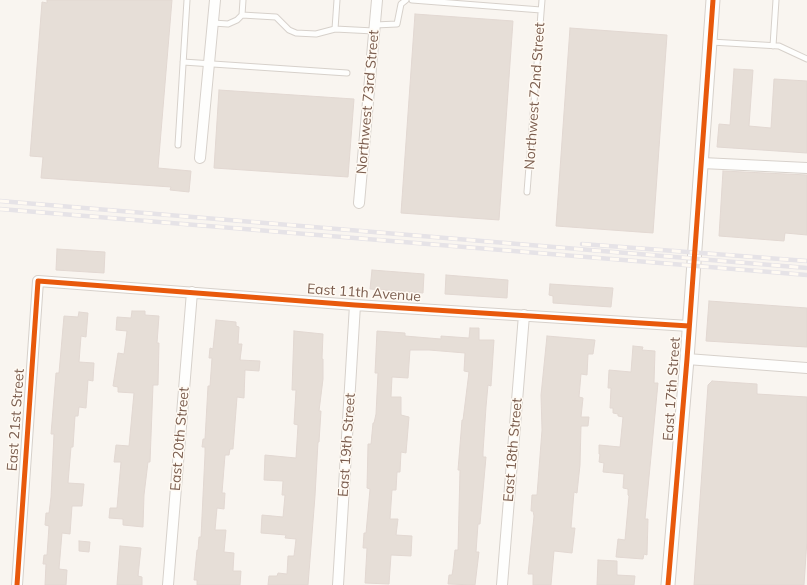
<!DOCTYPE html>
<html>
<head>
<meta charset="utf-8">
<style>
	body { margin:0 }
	canvas { display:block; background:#f9f5f0 }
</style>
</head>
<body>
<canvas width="807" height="585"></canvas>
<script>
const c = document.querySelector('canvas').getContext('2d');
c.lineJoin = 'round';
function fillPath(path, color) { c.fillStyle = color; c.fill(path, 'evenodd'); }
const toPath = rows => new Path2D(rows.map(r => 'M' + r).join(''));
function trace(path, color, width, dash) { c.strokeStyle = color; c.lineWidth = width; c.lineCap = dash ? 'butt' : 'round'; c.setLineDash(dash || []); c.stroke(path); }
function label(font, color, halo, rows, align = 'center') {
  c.font = font + ' Mulish,sans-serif'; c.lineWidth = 3; c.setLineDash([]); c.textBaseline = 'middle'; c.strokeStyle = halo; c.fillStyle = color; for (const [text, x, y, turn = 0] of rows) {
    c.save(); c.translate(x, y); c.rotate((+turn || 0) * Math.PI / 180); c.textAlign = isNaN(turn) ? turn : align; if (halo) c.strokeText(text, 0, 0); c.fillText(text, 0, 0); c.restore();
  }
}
const building = toPath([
	[47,0,172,0,158,168,191,171,189,192,170,190,171,187,41,178,43,157,30,156,42,2,47,3,47,0],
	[415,14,513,21,499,220,401,213,415,14],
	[570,28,667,35,653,233,556,226,570,28],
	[734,69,753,70,749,126,771,128,774,79,807,81,807,153,717,147,719,124,730,125,734,69],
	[219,90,354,99,348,177,214,168,219,90],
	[723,171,807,175,807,235,785,233,784,241,719,236,723,171],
	[57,249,105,252,104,273,56,270,57,249],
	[372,270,424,274,423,293,370,289,372,270],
	[446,275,508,280,507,298,445,294,446,275],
	[550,284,613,288,611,307,553,303,553,296,549,295,550,284],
	[709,301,807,308,807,347,706,341,709,301],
	[132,311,145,311,145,315,159,316,157,343,159,343,158,385,153,385,150,462,148,462,144,495,143,527,123,525,123,519,109,518,110,508,117,508,121,462,114,462,116,445,129,446,134,393,118,392,118,387,113,386,118,353,124,354,127,331,116,330,117,317,131,318,132,311],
	[79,312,88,313,86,337,81,336,79,362,94,363,93,381,88,380,86,408,79,407,78,416,75,416,73,447,71,447,68,483,84,484,82,506,72,506,70,534,62,533,59,569,67,570,66,585,45,585,46,564,43,564,44,555,47,555,49,526,45,525,46,513,49,513,51,497,54,434,51,434,56,373,59,373,64,316,78,317,79,312],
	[216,320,236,322,236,326,239,327,238,344,242,344,240,360,260,361,259,371,245,370,244,398,237,397,233,449,230,449,229,455,225,455,222,493,225,493,224,509,217,508,215,530,226,530,224,552,234,553,233,571,241,571,240,585,197,585,197,580,194,580,197,550,198,550,199,537,201,537,205,454,205,447,202,447,203,439,205,439,208,386,210,386,212,358,209,358,210,348,213,349,216,320],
	[470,328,479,328,479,340,494,340,491,386,488,385,486,407,483,452,483,457,486,457,480,524,478,524,476,552,479,552,475,585,448,584,449,575,452,575,453,569,455,550,458,550,460,470,458,470,462,420,463,420,469,372,464,371,465,353,429,350,410,350,408,378,392,377,391,397,401,397,401,415,409,417,406,453,401,452,400,472,397,472,396,490,392,490,390,519,398,519,396,535,412,536,411,556,391,555,389,584,365,583,367,548,363,548,364,533,366,533,370,489,367,488,368,444,371,444,373,423,374,423,376,414,378,373,375,373,377,331,405,333,405,336,441,339,441,336,469,338,470,328],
	[294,331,323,334,322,359,323,359,323,379,319,411,321,411,319,442,318,442,315,496,308,585,268,585,269,576,277,576,278,573,287,574,288,556,294,556,296,539,285,538,286,535,261,533,262,515,283,517,285,495,282,495,283,481,264,480,265,455,296,458,298,425,294,424,296,390,292,390,294,331],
	[547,336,595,340,593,354,588,354,587,375,581,374,579,397,583,398,581,417,589,417,588,426,581,426,580,465,577,493,574,492,571,528,575,528,572,553,554,551,551,585,533,585,533,574,528,574,534,516,533,511,531,511,532,495,537,495,542,430,541,395,547,336],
	[633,346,643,347,642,350,655,351,654,383,658,383,645,519,648,519,647,555,644,554,643,559,616,557,618,539,625,540,629,496,628,495,628,489,623,488,624,474,603,472,604,463,599,462,600,454,599,454,599,445,620,447,623,417,618,416,618,414,613,413,613,408,610,408,611,388,608,388,609,370,631,372,633,346],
	[712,381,757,384,757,394,807,397,807,540,804,585,694,585,708,385,712,381],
	[79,541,90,542,89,552,79,551,79,541],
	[120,546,141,548,138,576,142,577,142,585,117,585,120,546],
	[598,560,617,561,617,575,635,576,634,585,597,585,598,560]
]);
const service = toPath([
	[412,0,541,10],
	[242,15,276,17,289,30,296,33,316,34,335,29,374,31],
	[213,23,228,24,237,20,242,15,243,0],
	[375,25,397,24,401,4,406,0],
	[335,29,337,0],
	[711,42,779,46,807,59],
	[773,46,776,0],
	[183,62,347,73],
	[178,145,187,0],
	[527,192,542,0]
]);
const minor = toPath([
	[200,158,215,0],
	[702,163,807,168],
	[359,203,377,0],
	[687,359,807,368],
	[17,585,38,281,355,305,689,326],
	[168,585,192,292],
	[338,585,355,305],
	[502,585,524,315]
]);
const tertiary = toPath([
	[668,585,687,359,713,0]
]);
const rail = toPath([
	[0,201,807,268],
	[0,209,807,275],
	[582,244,807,261]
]);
const cycleway = toPath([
	[17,585,38,281,355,305,689,326],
	[668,585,687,359,713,0]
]);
const streetNames = [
	["Northwest 72nd Street",535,96,-86],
	["Northwest 73rd Street",368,102,-85],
	["East 11th Avenue",364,293,4],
	["East 17th Street",672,389,-86],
	["East 21st Street",16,420,-86],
	["East 20th Street",180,439,-85],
	["East 19th Street",347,445,-86],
	["East 18th Street",513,450,-85]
];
fillPath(building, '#e6ded7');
trace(building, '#e2d8d2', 1);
trace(service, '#d7d1cb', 7);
trace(minor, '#d7d1cb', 12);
trace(tertiary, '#d7d1cb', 15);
trace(service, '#fefefd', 5);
trace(minor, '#fefefd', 10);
trace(tertiary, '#fefefd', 13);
trace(rail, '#e6e3e7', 4.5);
trace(rail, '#fffaf3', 3, [9]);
trace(cycleway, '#e8590c', 5);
label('14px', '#7a5c4d', '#fffaf3', streetNames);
</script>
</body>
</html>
